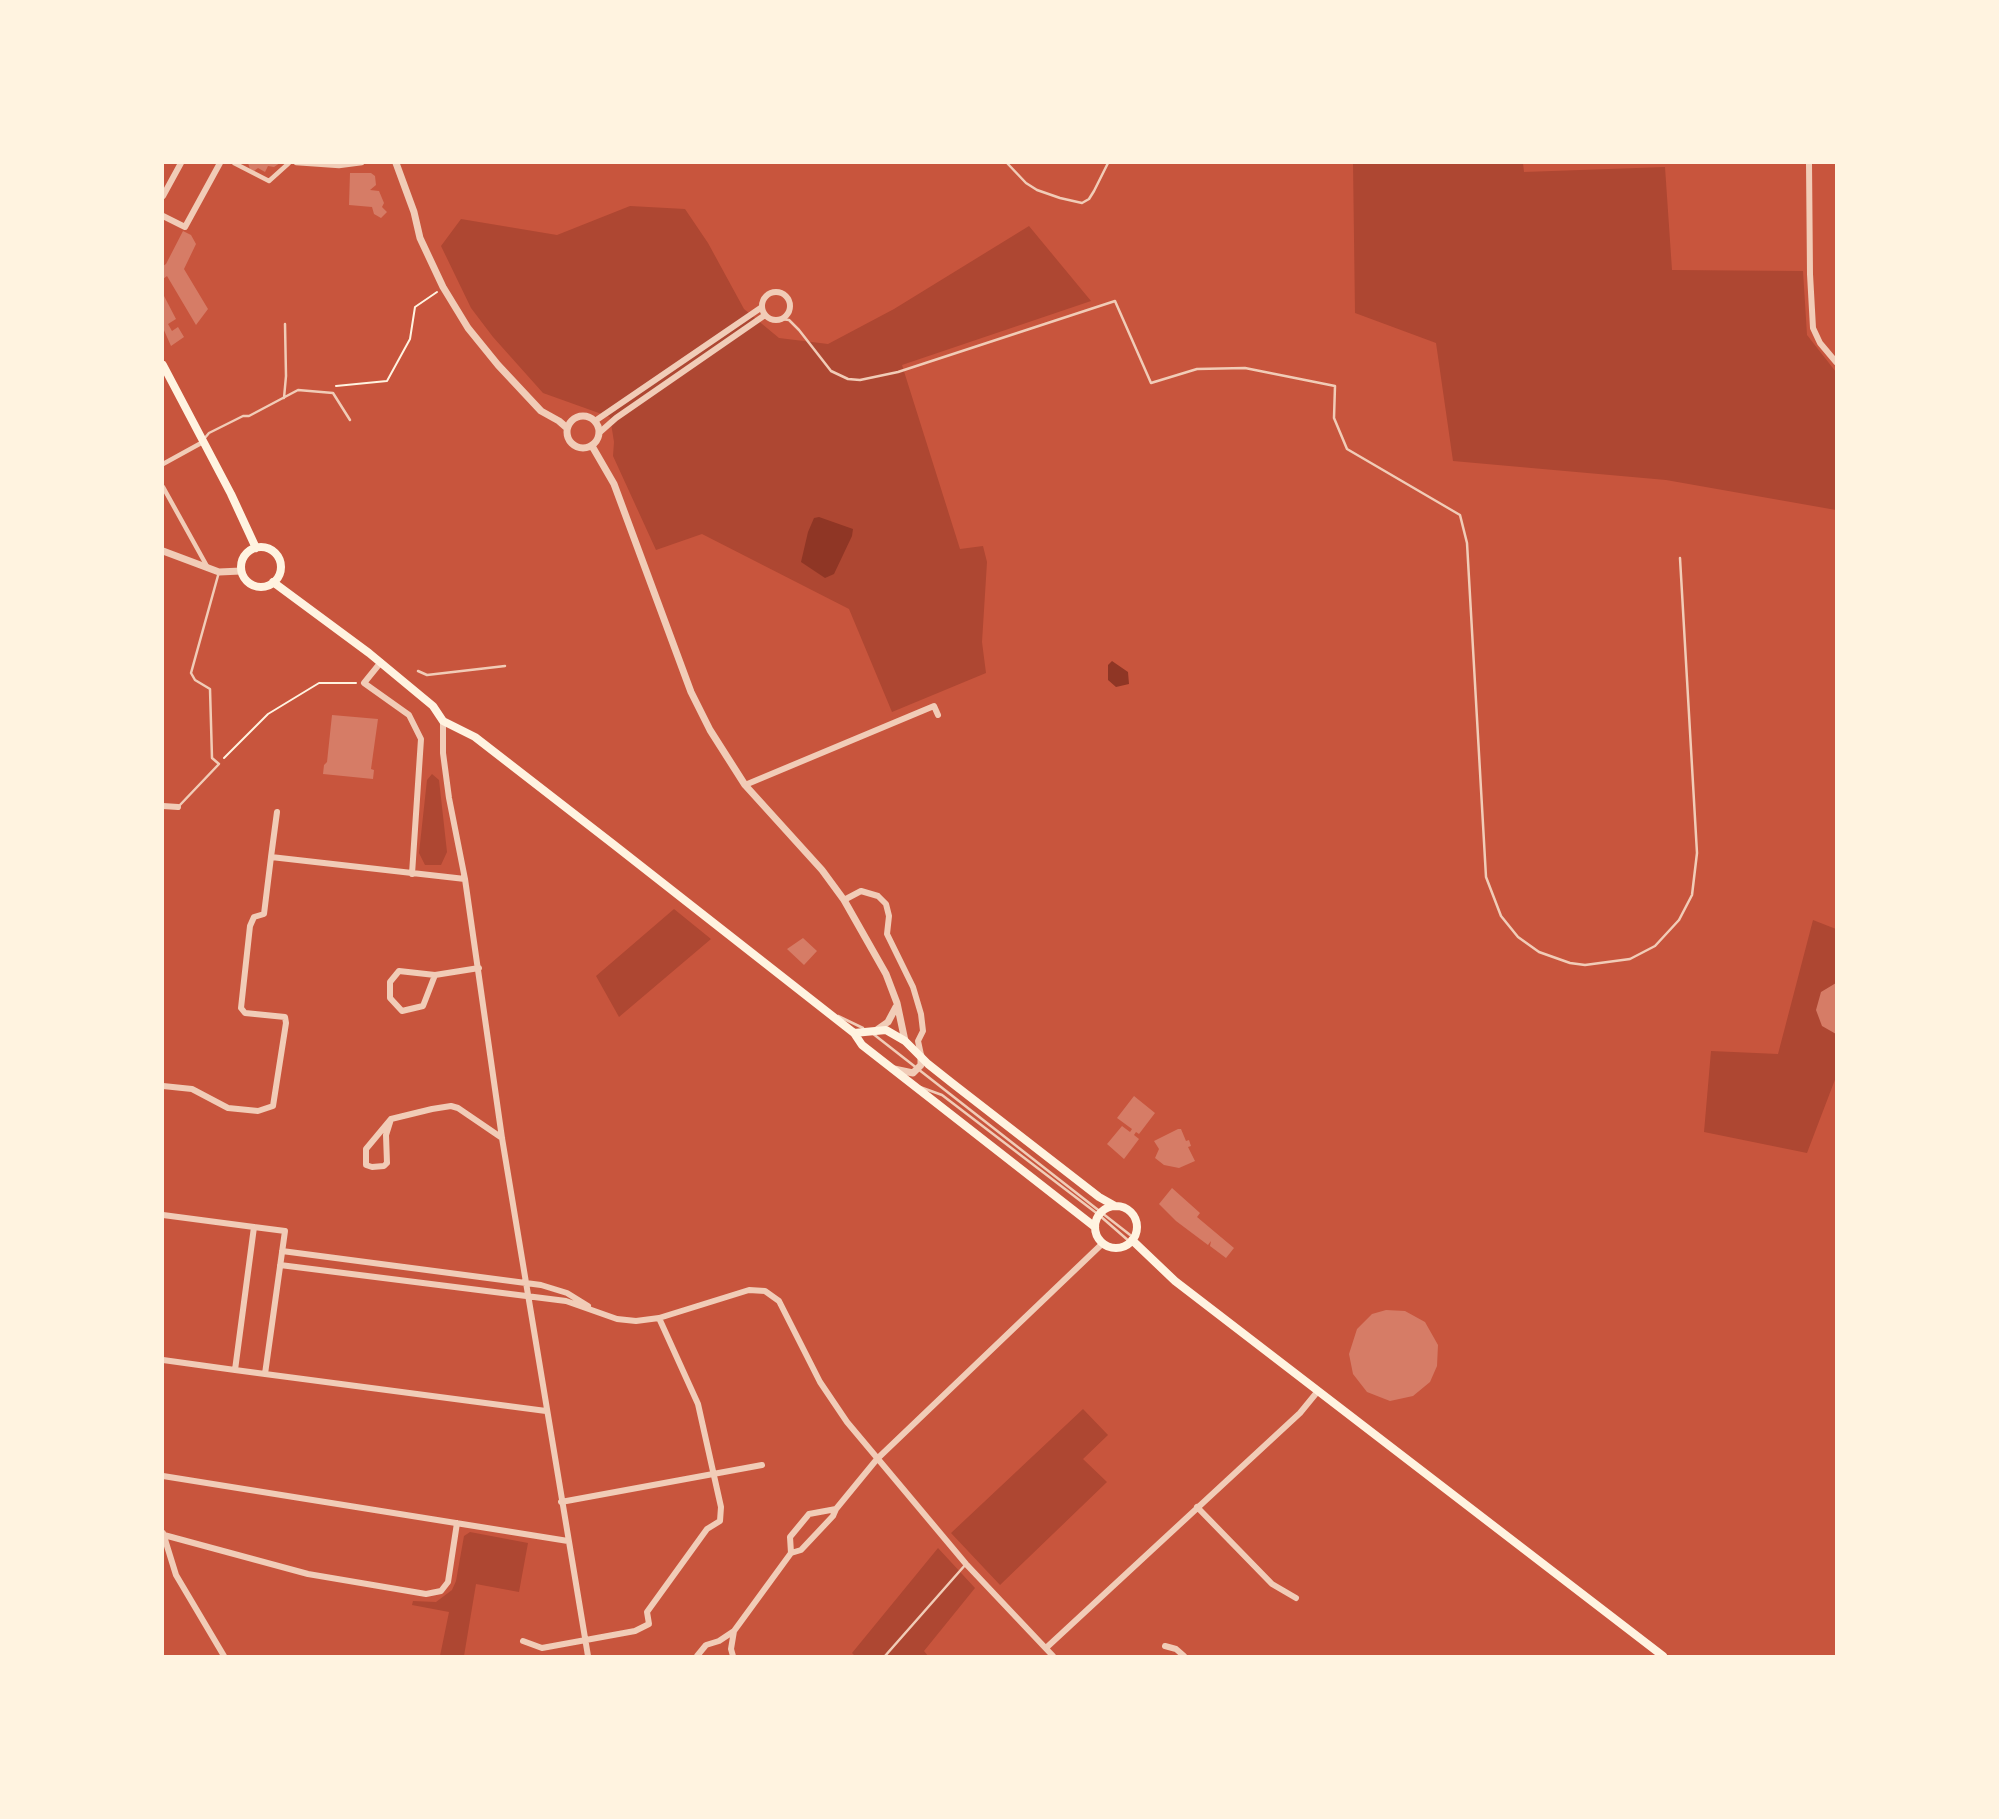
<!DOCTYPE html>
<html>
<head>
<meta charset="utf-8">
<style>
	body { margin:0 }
	#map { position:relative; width:1999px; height:1819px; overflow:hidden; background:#c8553d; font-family:"Asap Condensed",sans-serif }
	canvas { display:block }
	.frame { position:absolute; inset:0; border:164px solid #fff3e0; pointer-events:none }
</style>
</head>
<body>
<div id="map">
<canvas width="1999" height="1819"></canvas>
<div class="frame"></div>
</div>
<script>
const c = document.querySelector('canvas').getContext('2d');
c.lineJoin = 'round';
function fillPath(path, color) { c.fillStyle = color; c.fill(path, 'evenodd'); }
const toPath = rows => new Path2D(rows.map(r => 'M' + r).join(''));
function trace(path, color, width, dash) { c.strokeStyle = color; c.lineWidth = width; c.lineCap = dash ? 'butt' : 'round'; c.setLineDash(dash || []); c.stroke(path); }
const green = toPath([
	[1353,163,1523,163,1524,172,1665,167,1672,270,1803,271,1807,335,1836,372,1836,510,1666,480,1453,461,1436,343,1355,313],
	[630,206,685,209,708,243,744,309,779,338,828,344,894,309,1029,226,1091,301,902,365,960,549,983,546,987,562,982,642,986,673,892,712,849,609,702,534,656,550,613,456,614,442,610,417,543,393,493,337,471,308,441,246,461,219,557,235],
	[432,774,439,780,447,852,441,865,425,865,419,853,427,780],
	[674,909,711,939,619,1017,596,976],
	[1813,920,1836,929,1836,1077,1807,1153,1704,1132,1711,1051,1778,1054],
	[1083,1409,1108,1435,1083,1459,1107,1482,1000,1585,951,1533],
	[470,1532,528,1543,519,1592,476,1584,464,1656,440,1656,449,1612,412,1605,413,1601,436,1602,452,1590,456,1581,464,1536],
	[938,1548,975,1588,924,1651,928,1656,855,1656,852,1653]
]);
const water = toPath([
	[819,517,853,529,852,536,834,574,825,578,801,562,808,532,814,518],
	[1112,661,1128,672,1129,684,1116,687,1108,680,1108,665]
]);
const building = toPath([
	[248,163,280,163,274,167,268,166,265,172,258,168,254,171,250,169],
	[350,173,371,173,375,176,376,185,370,190,379,191,384,203,382,207,387,212,381,218,374,214,372,207,349,205],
	[183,231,191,235,196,244,184,269,208,309,196,325,167,276,163,279,163,266,166,264],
	[163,294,176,319,168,324,172,331,178,327,184,337,171,346,163,328],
	[332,715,378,719,371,769,374,770,373,779,323,774,324,765,327,762],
	[803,938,817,951,804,965,787,949],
	[1836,983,1836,1034,1822,1026,1816,1010,1821,992],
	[1134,1096,1155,1113,1139,1134,1136,1132,1134,1135,1139,1139,1124,1159,1107,1144,1122,1126,1130,1132,1132,1129,1117,1118],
	[1178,1129,1181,1129,1186,1141,1189,1140,1191,1146,1188,1147,1195,1161,1179,1168,1164,1165,1155,1158,1159,1149,1154,1141],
	[1172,1188,1200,1213,1197,1217,1234,1248,1226,1258,1210,1246,1211,1241,1208,1245,1176,1221,1159,1204],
	[1386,1310,1405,1311,1425,1322,1438,1345,1437,1366,1430,1382,1413,1396,1390,1401,1367,1392,1353,1374,1349,1354,1357,1329,1372,1314]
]);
const path = toPath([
	[336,386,387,381,410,339,415,307,437,292],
	[224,758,268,714,319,683,356,683]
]);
const service = toPath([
	[1007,163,1026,183,1037,190,1060,198,1082,203,1089,199,1094,191,1108,163],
	[781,319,789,320,799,330,831,371,848,379,860,380,898,372,1115,301,1151,383,1197,369,1245,368,1335,386,1334,418,1347,449,1460,515,1467,543,1486,877,1501,916,1518,937,1539,952,1570,963,1585,965,1630,959,1655,946,1679,920,1692,895,1697,853,1680,558],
	[284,398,286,376,285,324],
	[204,439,209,433,243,416,249,416,298,390,333,393,350,420],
	[418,671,427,675,505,666],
	[179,806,219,764,212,758,210,689,195,680,191,673,219,572],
	[838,1016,863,1028],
	[872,1033,1134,1238],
	[920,1087,942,1095,1099,1215,1130,1242],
	[885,1656,966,1564]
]);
const pedestrian = toPath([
	[234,163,269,181,289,163],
	[296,163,339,166,362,163],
	[163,464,203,442],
	[163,487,208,568]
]);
const minor = toPath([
	[1809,163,1810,274,1813,328,1820,343,1836,362],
	[163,196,181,163],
	[163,216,185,227,220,163],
	'762 306a14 14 0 1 1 28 0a14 14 0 1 1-28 0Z',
	[595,421,762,307],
	[599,433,616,418,765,315],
	[381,662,364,683,409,715,421,739,412,874],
	[443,721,443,753,449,798,465,879,502,1138,588,1656],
	[745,785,934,706,938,715],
	[163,806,178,807],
	[271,857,277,812],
	[844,900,861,891,878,896,886,904,889,916,887,934,913,987,921,1014,923,1031,918,1041,921,1055],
	[435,975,423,1006,402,1011,390,998,390,982,399,971,435,975,479,968],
	[163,1086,192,1089,228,1108,258,1111,273,1106,286,1023,285,1017,245,1013,241,1008,250,926,254,917,264,914,271,857,465,879],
	[391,1119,386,1135,387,1163,384,1166,372,1167,366,1165,366,1149,391,1119,432,1109,451,1106,458,1108,502,1138],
	[163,1215,254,1227],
	[254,1227,285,1231,265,1374,235,1370,254,1227],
	[282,1251,541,1285,567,1293,588,1306],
	[280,1265,566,1301,617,1319,636,1321,659,1318,749,1290,765,1291,779,1301,820,1382,847,1422,966,1564,1053,1656],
	[163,1360,235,1370],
	[265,1374,546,1411],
	[163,1476,568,1541],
	[561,1502,762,1465],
	[1197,1507,1272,1584,1296,1598],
	[163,1533,176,1575,224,1656],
	[164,1535,308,1574,426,1594,441,1591,448,1582,457,1523],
	[791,1553,790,1537,809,1514,836,1509],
	[734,1631,791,1553,801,1550,833,1516,836,1509,877,1459,1103,1243],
	[523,1641,542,1648,635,1631,649,1624,647,1612,707,1529,720,1521,721,1507,698,1404,659,1318],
	[1165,1646,1176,1649,1184,1656],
	[1046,1648,1300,1413,1318,1391],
	[697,1656,706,1645,719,1641,734,1631,731,1649,733,1656]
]);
const tertiary = toPath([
	[396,163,414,212,420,238,443,287,468,328,498,365,541,411,559,421,567,428],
	'567 432a16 16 0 1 1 32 0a16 16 0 1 1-32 0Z',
	[592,446,614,484,691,692,710,730,745,785,822,870,844,900,886,974,897,1003,905,1041],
	[163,551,219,572,241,571],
	[878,1029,888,1022,896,1007],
	[894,1069,913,1073,921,1065,921,1056]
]);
const secondary = toPath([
	[163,365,231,494,256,548],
	'241 567a20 20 0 1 1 40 0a20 20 0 1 1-40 0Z',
	[273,582,369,653,433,706,443,721,475,737,613,844,854,1033,862,1045,1095,1227],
	[854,1033,886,1030,905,1041,928,1064,952,1083,1099,1197,1115,1206],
	'1095 1227a21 21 0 1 1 42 0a21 21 0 1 1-42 0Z',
	[1132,1240,1175,1281,1663,1656]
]);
fillPath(green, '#ae4732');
fillPath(water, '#8f3625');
fillPath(building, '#d67c66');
trace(path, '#fff3e0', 2);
trace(service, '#f1ccb7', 2.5);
trace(pedestrian, '#f1ccb7', 4.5);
trace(minor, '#f1ccb7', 6);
trace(tertiary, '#f1ccb7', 7);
trace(secondary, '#fff3e0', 8);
</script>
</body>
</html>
